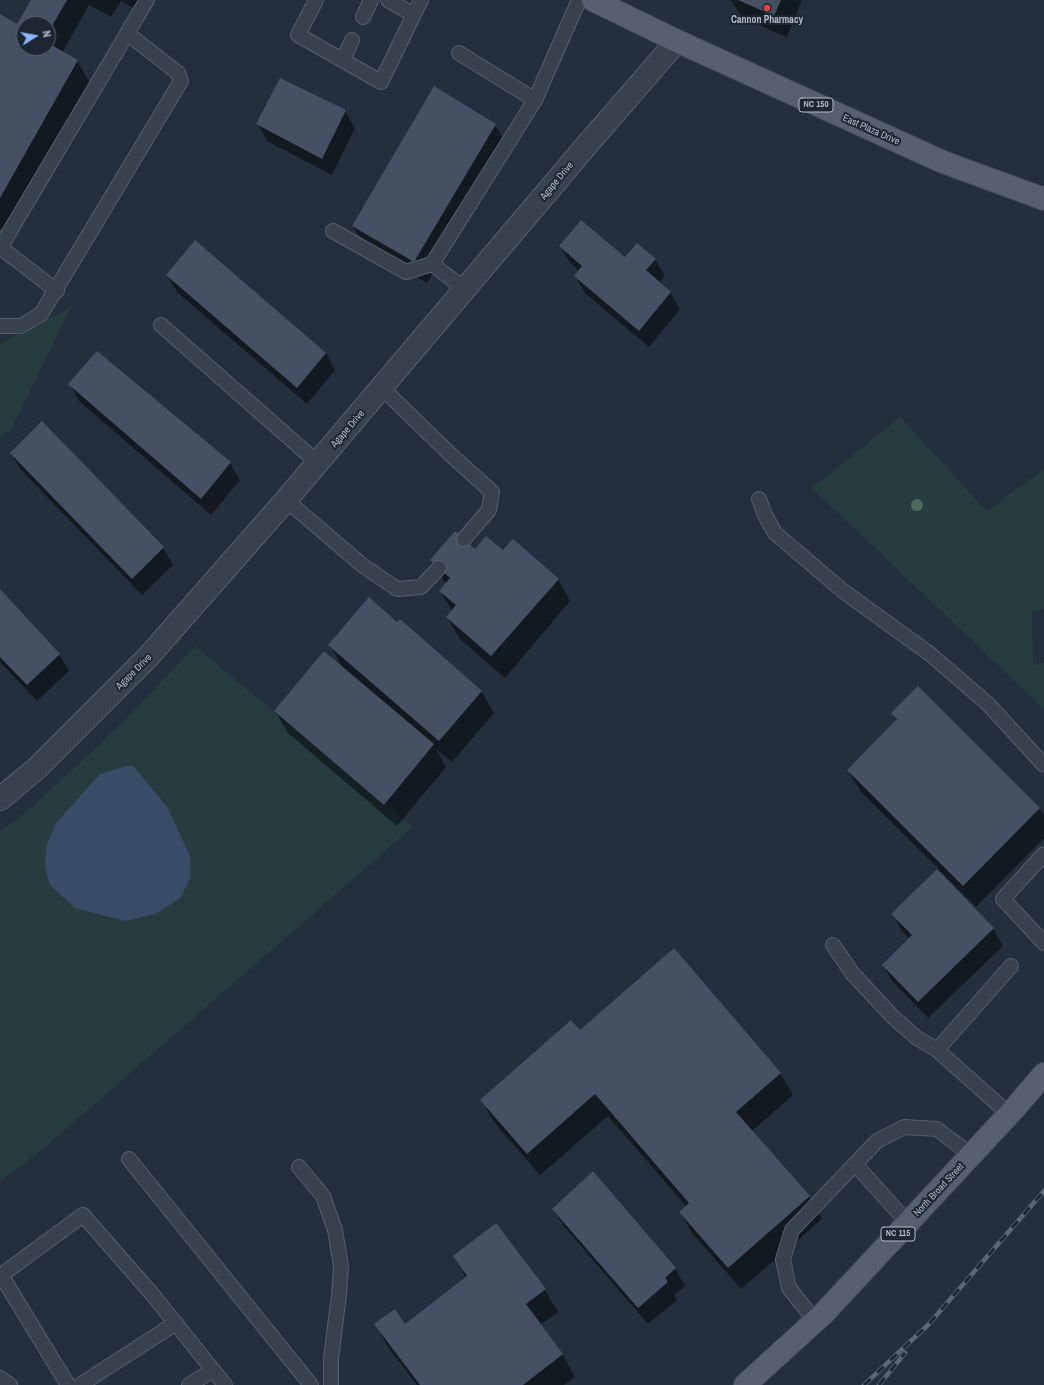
<!DOCTYPE html>
<html>
<head>
<meta charset="utf-8">
<style>
	body { margin:0 }
	#map { position:relative; width:1044px; height:1385px; overflow:hidden; background:#242f3e; font-family:"Archivo Narrow",sans-serif }
	canvas { display:block }
	.north { position:absolute; left:16px; top:16px; width:40px; height:40px; box-sizing:border-box; background:#1d2633; border:1px solid #59626f; border-radius:50%; rotate:79deg; font-size:11px; font-weight:700; line-height:16px; text-align:center; color:#b4bcc9 }
	.north::after { content:''; display:block; margin:auto; width:14px; height:18px; background:#8ab4f8; clip-path:polygon(50% 0,100% 100%,50% 72%,0 100%) }
</style>
</head>
<body>
<div id="map">
<canvas width="1044" height="1385"></canvas>
<div class="north">N</div>
</div>
<script>
const c = document.querySelector('canvas').getContext('2d');
c.lineJoin = 'round';
function fillPath(path, color) { c.fillStyle = color; c.fill(path, 'evenodd'); }
const toPath = rows => new Path2D(rows.map(r => 'M' + r).join(''));
function trace(path, color, width, dash) { c.strokeStyle = color; c.lineWidth = width; c.lineCap = dash ? 'butt' : 'round'; c.setLineDash(dash || []); c.stroke(path); }
function label(font, color, halo, rows, align = 'center') {
  c.font = font + ' "Archivo Narrow",sans-serif'; c.lineWidth = 4; c.setLineDash([]); c.textBaseline = 'middle'; c.strokeStyle = halo; c.fillStyle = color; for (const [text, x, y, turn = 0] of rows) {
    c.save(); c.translate(x, y); c.rotate((+turn || 0) * Math.PI / 180); c.textAlign = isNaN(turn) ? turn : align; if (halo) c.strokeText(text, 0, 0); c.fillText(text, 0, 0); c.restore();
  }
}
const green = toPath([
	[71,307,11,430,0,437,0,344],
	[900,417,987,511,1044,469,1044,609,1032,611,1033,665,1044,663,1044,709,812,488],
	[195,646,413,827,43,1149,0,1182,0,832,31,808,117,728]
]);
const water = toPath([
	[126,766,133,766,168,808,190,856,191,877,180,898,156,914,125,921,75,908,50,885,45,867,46,847,56,823,100,774]
]);
const shadow = toPath([
	[32,0,140,0,135,9,121,1,111,17,89,5,62,53,77,61,90,83,6,231,0,228,0,15,18,25],
	[24,24,48,24,48,48,24,48],
	[731,0,802,0,787,37,742,18],
	[345,111,355,128,332,175,267,141,258,124],
	[495,125,508,147,427,283,366,248,353,226],
	[560,246,625,259,655,259,665,276,659,283,670,292,680,309,649,347,585,293,575,276,579,271,570,263],
	[167,275,326,353,335,370,307,404,177,292],
	[97,352,230,463,240,480,211,515,79,401,70,384],
	[42,423,163,548,173,565,142,595,21,470,11,453],
	[475,550,503,552,558,579,570,601,505,678,460,639,447,617,452,611,440,591,446,584,431,560],
	[0,591,59,654,69,671,37,701,0,662],
	[397,623,481,691,494,713,452,762,436,749,446,767,397,826,288,733,275,711,342,667,330,645],
	[892,713,1039,808,1044,816,1044,838,976,907,941,872,939,873,993,929,1003,946,928,1018,893,982,883,965,910,939,902,931,893,914,939,869,861,792,848,770,897,721],
	[580,1032,780,1073,793,1095,752,1131,809,1197,822,1219,741,1289,693,1234,680,1212,687,1207,608,1116,540,1175,494,1122,481,1100],
	[553,1209,675,1269,685,1286,674,1295,677,1300,648,1324,563,1225],
	[454,1256,545,1290,558,1312,540,1325,563,1355,575,1377,564,1385,417,1385,388,1347,376,1325,405,1325,466,1278]
]);
const building = toPath([
	[31,0,67,0,48,33,48,24,24,24,24,48,48,48,48,43,78,60,0,198,0,14,17,24],
	[738,0,781,0,774,16],
	[280,78,346,110,322,159,256,124],
	[434,86,496,124,414,262,352,226],
	[581,220,625,257,637,243,656,259,646,270,671,292,639,331,574,276,582,266,559,246],
	[195,240,326,353,297,388,166,275],
	[97,351,231,462,201,499,68,384],
	[42,421,164,547,132,579,10,453],
	[455,531,475,549,486,536,503,550,513,539,559,579,491,656,446,617,456,605,439,591,450,578,430,560],
	[0,589,60,654,27,685,0,657],
	[369,597,397,622,400,619,482,691,439,741,328,645],
	[324,651,434,744,384,805,274,711],
	[918,686,1040,808,963,886,847,770,897,719,891,713],
	[937,869,994,928,918,1002,882,965,912,935,891,914],
	[674,948,781,1073,736,1112,810,1196,728,1268,679,1212,689,1203,595,1094,527,1154,480,1100,571,1020,580,1030],
	[593,1171,676,1268,665,1278,668,1282,638,1308,552,1209],
	[496,1223,546,1289,526,1304,563,1354,523,1385,420,1385,374,1324,395,1309,405,1324,467,1276,453,1256]
]);
const lane = toPath([
	[316,0,298,35,381,82,421,0],
	[388,0,414,15],
	[363,17,371,0],
	[459,53,535,100],
	[343,60,352,40],
	[333,231,406,272,432,264,535,100,579,0],
	[0,248,147,0],
	[1,248,57,291],
	[432,264,466,290],
	[161,325,318,463],
	[0,326,21,326,41,314,181,81,178,73,128,34],
	[382,388,451,455,492,492,489,510,464,539],
	[759,499,765,515,775,533,843,591,930,654,988,704,1044,765],
	[286,500,362,565,397,589,421,587,439,568],
	[1044,854,1003,899,1044,943],
	[833,945,852,973,893,1017,917,1038,937,1050,1009,1114],
	[937,1050,1011,966],
	[129,1159,311,1385],
	[855,1164,908,1223],
	[299,1167,323,1196,335,1230,341,1266,339,1295,331,1358,331,1385],
	[1,1275,68,1385],
	[0,1276,83,1215,152,1294,225,1385],
	[816,1322,789,1288,783,1259,792,1230,877,1141,904,1127,937,1129,971,1155],
	[0,1378,10,1385],
	[80,1385,176,1323],
	[189,1385,213,1370]
]);
const street = toPath([
	[0,799,37,768,148,657,286,500,586,146,677,41]
]);
const primary = toPath([
	[593,0,677,41,910,147,943,162,1044,199],
	[745,1385,823,1314,1014,1109,1044,1074]
]);
const rail = toPath([
	[864,1385,928,1325,1044,1191],
	[879,1385,905,1353]
]);
const trees = [
	[917,505]
];
const markers = [
	[767,8,4,"#e0444e"]
];
const shields = [
	[816,105,34],
	[898,1234,34]
];
const shieldNames = [
	["NC 150",816,105],
	["NC 115",898,1234]
];
const poiNames = [
	["Cannon Pharmacy",767,20]
];
const streetNames = [
	["East Plaza Drive",871,130,24],
	["Agape Drive",557,181,-50],
	["Agape Drive",348,429,-49],
	["Agape Drive",134,672,-45],
	["North Broad Street",939,1190,-47]
];
fillPath(green, '#263c3f');
fillPath(water, '#394c67');
fillPath(shadow, '#0007');
fillPath(building, '#455162');
trace(lane, '#565f6c', 16);
trace(street, '#565f6c', 24);
trace(primary, '#414a57', 24);
trace(lane, '#38414e', 14);
trace(street, '#38414e', 22);
trace(primary, '#56606e', 22);
trace(rail, '#5a6575', 4.5);
trace(rail, '#1d2633', 3, [9]);
c.fillStyle = '#4b6a5d';
for (const [x, y] of trees) { c.beginPath(); c.arc(x, y, 6, 0, 2 * Math.PI); c.fill(); }
for (const [x, y, r, color] of markers) { const dot = new Path2D(); dot.arc(x, y, r, 0, 2 * Math.PI); c.fillStyle = color; c.fill(dot); trace(dot, '#1d2633', 1.5); }
for (const [x, y, w] of shields) { const box = new Path2D(); box.roundRect(x - w / 2, y - 7, w, 14, 3); c.fillStyle = '#1d2633'; c.fill(box); trace(box, '#b4bcc9', 1); }
label('bold 9px', '#b4bcc9', null, shieldNames);
label('bold 10px', '#b4bcc9', '#1d2633', poiNames);
label('10px', '#b4bcc9', '#1d2633', streetNames);
</script>
</body>
</html>
